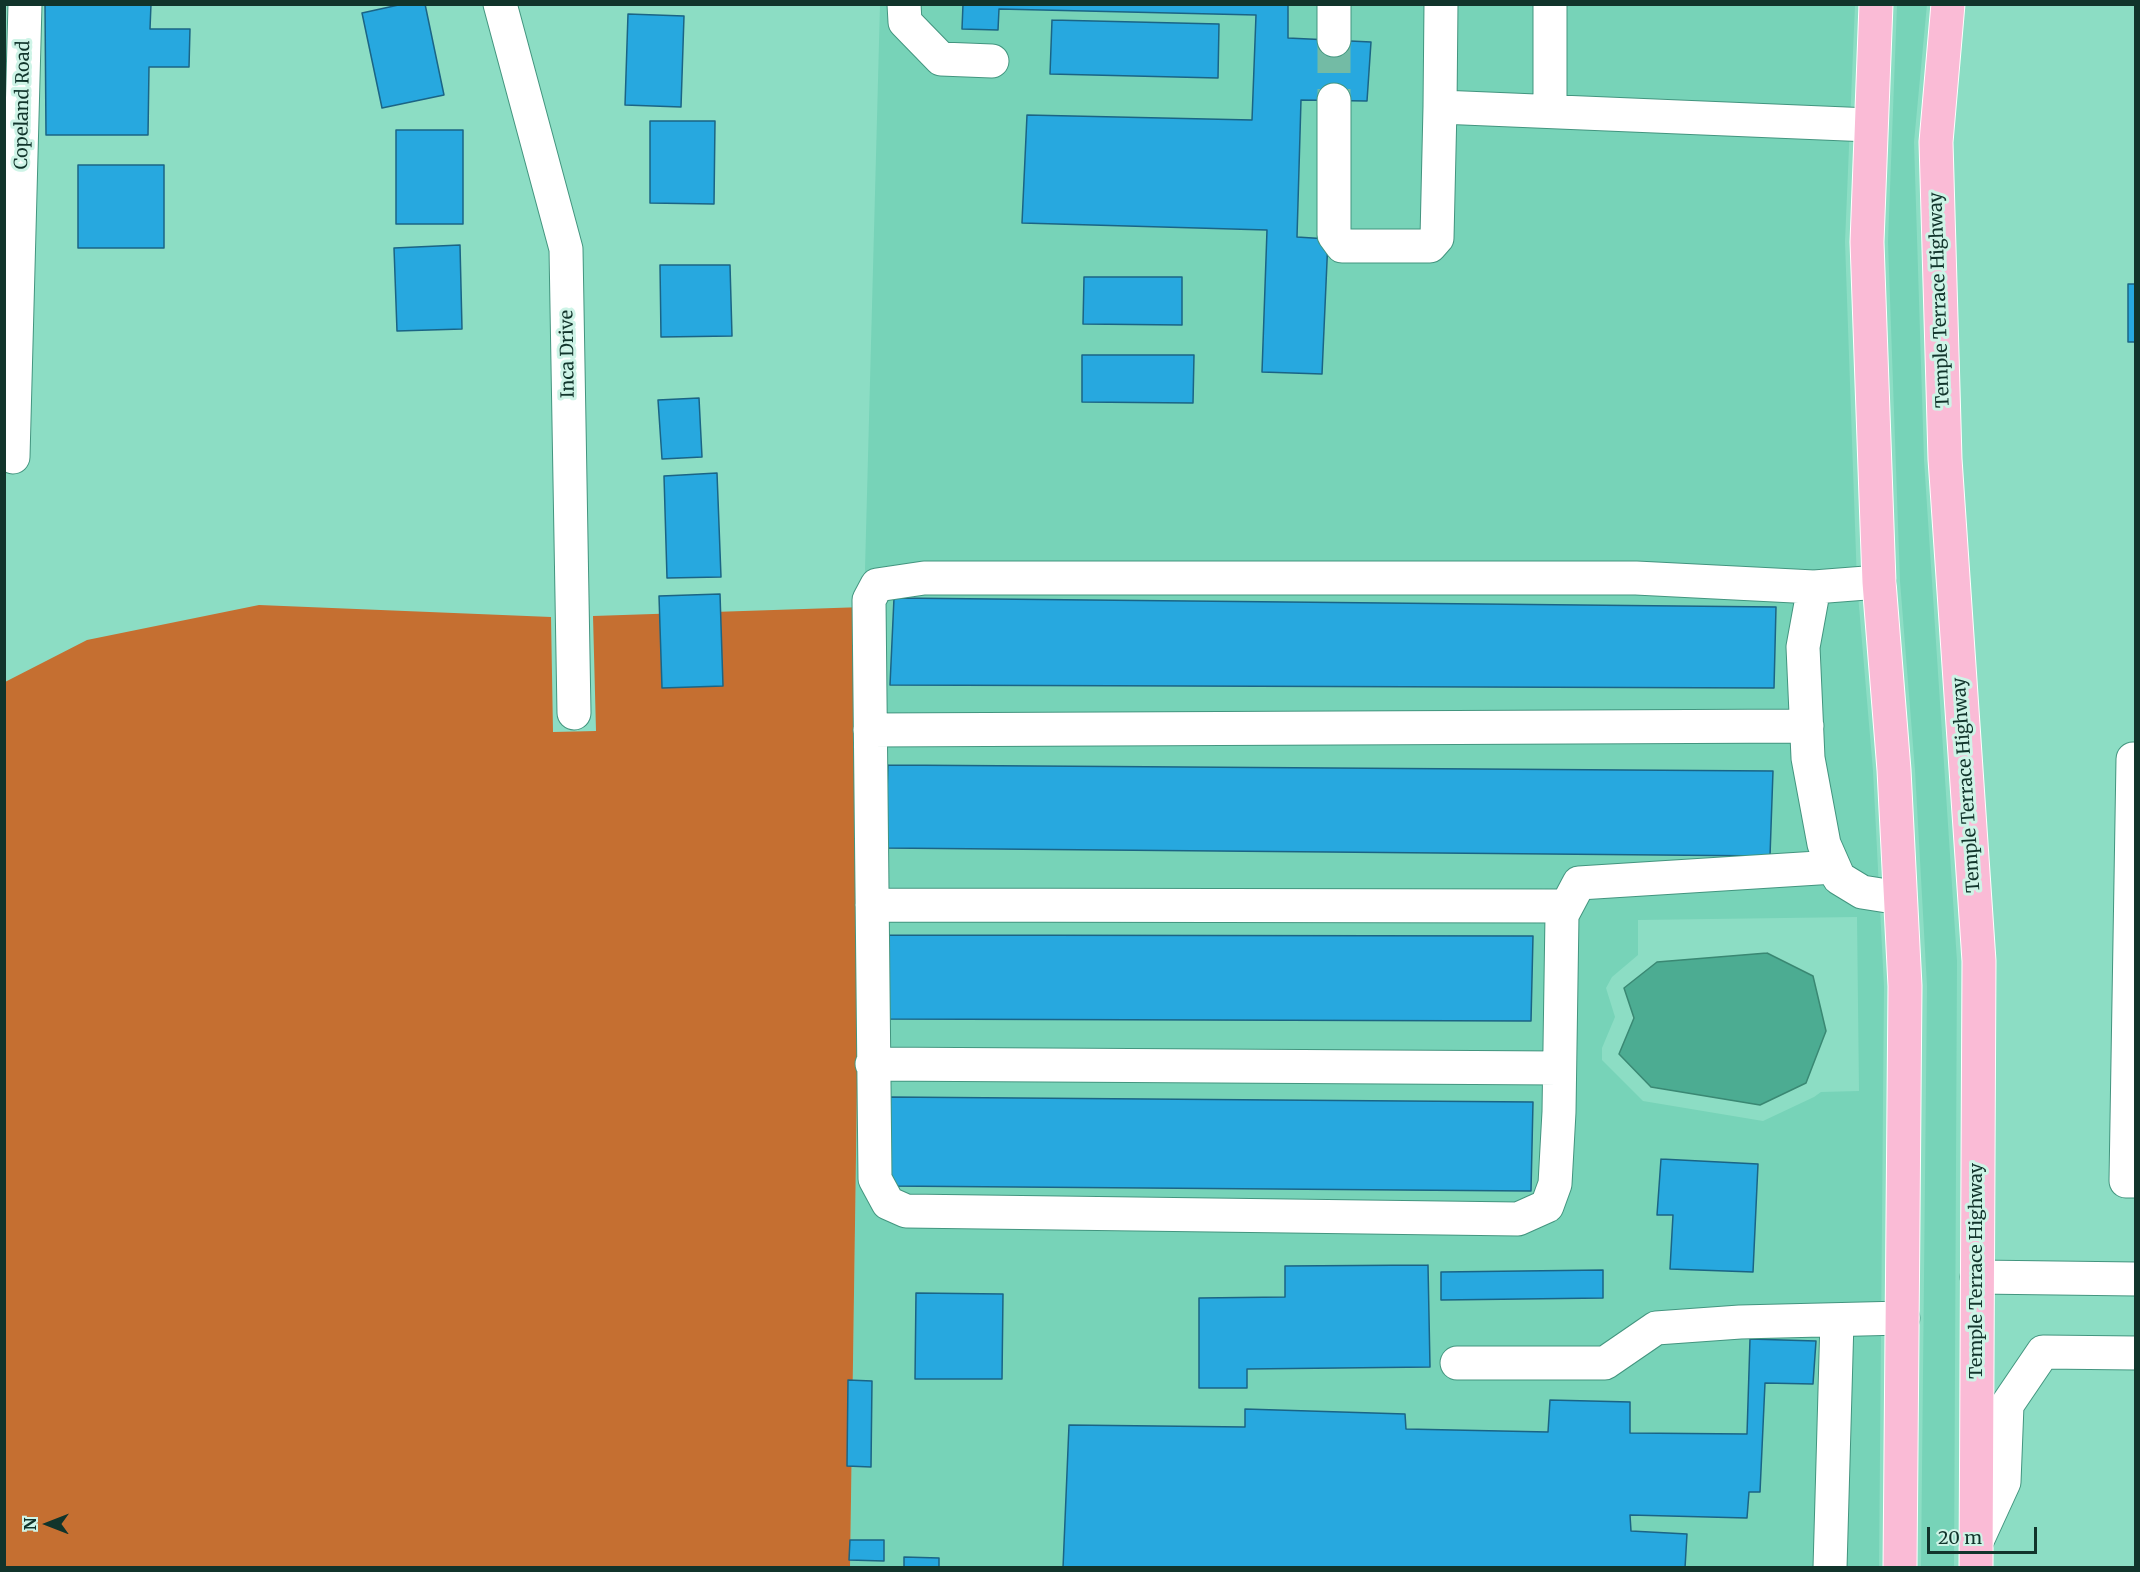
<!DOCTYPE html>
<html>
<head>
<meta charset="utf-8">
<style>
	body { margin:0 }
	#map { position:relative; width:2140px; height:1572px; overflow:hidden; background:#8cddc4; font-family:Merriweather,serif }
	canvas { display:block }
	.frame { position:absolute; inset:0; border:6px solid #11342b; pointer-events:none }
	.north { position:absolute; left:18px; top:1494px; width:60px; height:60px; -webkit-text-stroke:4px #cef4e7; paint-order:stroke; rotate:270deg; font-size:16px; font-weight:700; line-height:24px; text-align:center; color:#11342b }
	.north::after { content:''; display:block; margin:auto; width:21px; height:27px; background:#11342b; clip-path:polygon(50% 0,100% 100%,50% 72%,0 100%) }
	.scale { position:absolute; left:1927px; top:1527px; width:110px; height:27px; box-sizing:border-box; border:3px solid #11342b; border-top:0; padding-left:8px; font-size:18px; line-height:21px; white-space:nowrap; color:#11342b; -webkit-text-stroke:4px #cef4e7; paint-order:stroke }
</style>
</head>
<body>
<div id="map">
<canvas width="2140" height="1572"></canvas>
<div class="frame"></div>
<div class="north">N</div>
<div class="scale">20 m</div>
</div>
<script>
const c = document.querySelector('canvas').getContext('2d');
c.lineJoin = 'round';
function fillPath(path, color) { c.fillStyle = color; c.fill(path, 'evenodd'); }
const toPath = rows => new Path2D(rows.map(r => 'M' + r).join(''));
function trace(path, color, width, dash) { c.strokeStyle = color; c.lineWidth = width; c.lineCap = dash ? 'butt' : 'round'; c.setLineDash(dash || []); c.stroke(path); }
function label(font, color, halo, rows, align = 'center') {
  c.font = font + ' Merriweather,serif'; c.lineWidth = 6; c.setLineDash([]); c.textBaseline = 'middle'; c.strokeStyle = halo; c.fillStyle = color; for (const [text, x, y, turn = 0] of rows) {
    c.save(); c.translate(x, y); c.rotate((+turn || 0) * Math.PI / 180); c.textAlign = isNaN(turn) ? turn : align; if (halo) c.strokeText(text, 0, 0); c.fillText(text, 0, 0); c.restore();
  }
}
const built = toPath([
	[1927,4,1914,142,1924,460,1957,961,1954,1568,1921,1567,1927,986,1915,770,1900,581,1888,242,1897,5],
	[880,5,1855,5,1845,242,1857,583,1873,771,1884,987,1879,1567,850,1568,864,607],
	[1857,917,1859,1091,1821,1092,1814,1097,1763,1121,1643,1101,1602,1060,1602,1048,1615,1017,1606,988,1612,977,1638,955,1638,920]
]);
const forest = toPath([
	[259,605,551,617,553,732,596,731,593,616,864,607,850,1567,5,1568,5,682,87,640]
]);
const water = toPath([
	[1767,953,1813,976,1826,1031,1806,1083,1760,1105,1651,1087,1619,1054,1634,1018,1624,988,1657,962,1767,953]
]);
const building = toPath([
	[45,4,151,4,150,29,190,29,189,67,149,67,148,135,46,135,45,4],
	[403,4,425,4,444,95,382,108,362,13,403,4],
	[963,4,1288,4,1288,38,1371,42,1367,101,1301,100,1297,237,1328,239,1322,374,1262,372,1267,230,1022,223,1027,115,1252,120,1256,15,999,9,998,30,962,29,963,4],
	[628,14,684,16,681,107,625,105,628,14],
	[1052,20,1219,24,1218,78,1050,74,1052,20],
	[650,121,715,121,714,204,650,203,650,121],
	[396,130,463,130,463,224,396,224,396,130],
	[78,165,164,165,164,248,78,248,78,165],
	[460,245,462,329,397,331,394,248,460,245],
	[660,265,730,265,732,336,661,337,660,265],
	[1084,277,1182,277,1182,325,1083,324,1084,277],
	[2128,284,2136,284,2136,342,2128,342,2128,284],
	[1082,355,1194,355,1193,403,1082,402,1082,355],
	[699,398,702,457,662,459,658,400,699,398],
	[717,473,721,577,667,578,664,476,717,473],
	[720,594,723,686,662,688,659,596,720,594],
	[894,598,1776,607,1774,688,890,685,894,598],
	[888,765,1773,771,1770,856,885,848,888,765],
	[888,935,1533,936,1531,1021,886,1019,888,935],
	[888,1097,1533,1102,1531,1191,888,1186,888,1097],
	[1661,1159,1758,1164,1753,1272,1670,1269,1673,1215,1657,1215,1661,1159],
	[1428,1265,1430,1367,1247,1369,1247,1388,1199,1388,1199,1298,1285,1297,1285,1266,1428,1265],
	[1603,1270,1603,1298,1441,1300,1441,1272,1603,1270],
	[916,1293,1003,1294,1002,1379,915,1379,916,1293],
	[1750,1339,1816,1341,1813,1384,1765,1383,1760,1492,1749,1492,1747,1518,1630,1515,1631,1531,1687,1534,1685,1568,1063,1568,1069,1425,1245,1427,1245,1409,1405,1414,1406,1429,1548,1432,1550,1400,1630,1402,1630,1433,1747,1434,1750,1339],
	[848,1380,872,1381,871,1467,847,1466,848,1380],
	[850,1540,884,1540,884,1561,849,1560,850,1540],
	[904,1557,939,1558,939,1568,904,1568,904,1557]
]);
const minorTunnel = toPath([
	[1334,40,1334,100]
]);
const minor = toPath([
	[500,4,566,249,574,713],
	[904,4,905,22,941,59,992,61],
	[1334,4,1334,40],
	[1441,4,1440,107,1870,125],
	[1334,100,1334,235,1342,246,1430,246,1437,238,1440,107],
	[1550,110,1550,4],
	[13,457,25,4],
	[1879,582,1814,587,1803,647,1808,758,1824,844,1839,878,1862,892,1900,898],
	[1814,587,1636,578,924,578,877,585,869,600,875,1179,888,1203,906,1211,1518,1219,1547,1206,1555,1184,1559,1112,1562,915,1579,883,1834,867],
	[870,730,1807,726],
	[2136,759,2133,759,2126,1181,2136,1181],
	[872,905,1566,906],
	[872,1064,1559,1068],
	[1977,1277,2136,1279],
	[1457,1363,1605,1363,1656,1328,1740,1322,1903,1318],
	[1976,1543,2004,1482,2007,1405,2043,1352,2136,1353],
	[1830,1568,1837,1320]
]);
const major = toPath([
	[1876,4,1867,242,1879,582,1894,770,1905,986,1900,1568],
	[1948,4,1936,142,1945,459,1979,961,1976,1568]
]);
const streetNames = [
	["Copeland Road",23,105,-89],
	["Temple Terrace Highway",1940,300,-92],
	["Inca Drive",568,354,-91],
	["Temple Terrace Highway",1967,785,-94],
	["Temple Terrace Highway",1977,1271,-90]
];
fillPath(built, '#77d3b8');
fillPath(forest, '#c56f31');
fillPath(water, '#4cac92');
trace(water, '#3a8873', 1.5);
fillPath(building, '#27a8df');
trace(building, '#1b6485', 1.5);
trace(minorTunnel, '#73bba5', 33, [33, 16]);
trace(minor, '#43957f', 35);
trace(major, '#fff', 35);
trace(minor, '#fff', 33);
trace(major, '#fabbd6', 33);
label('18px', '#11342b', '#cef4e7', streetNames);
</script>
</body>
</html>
